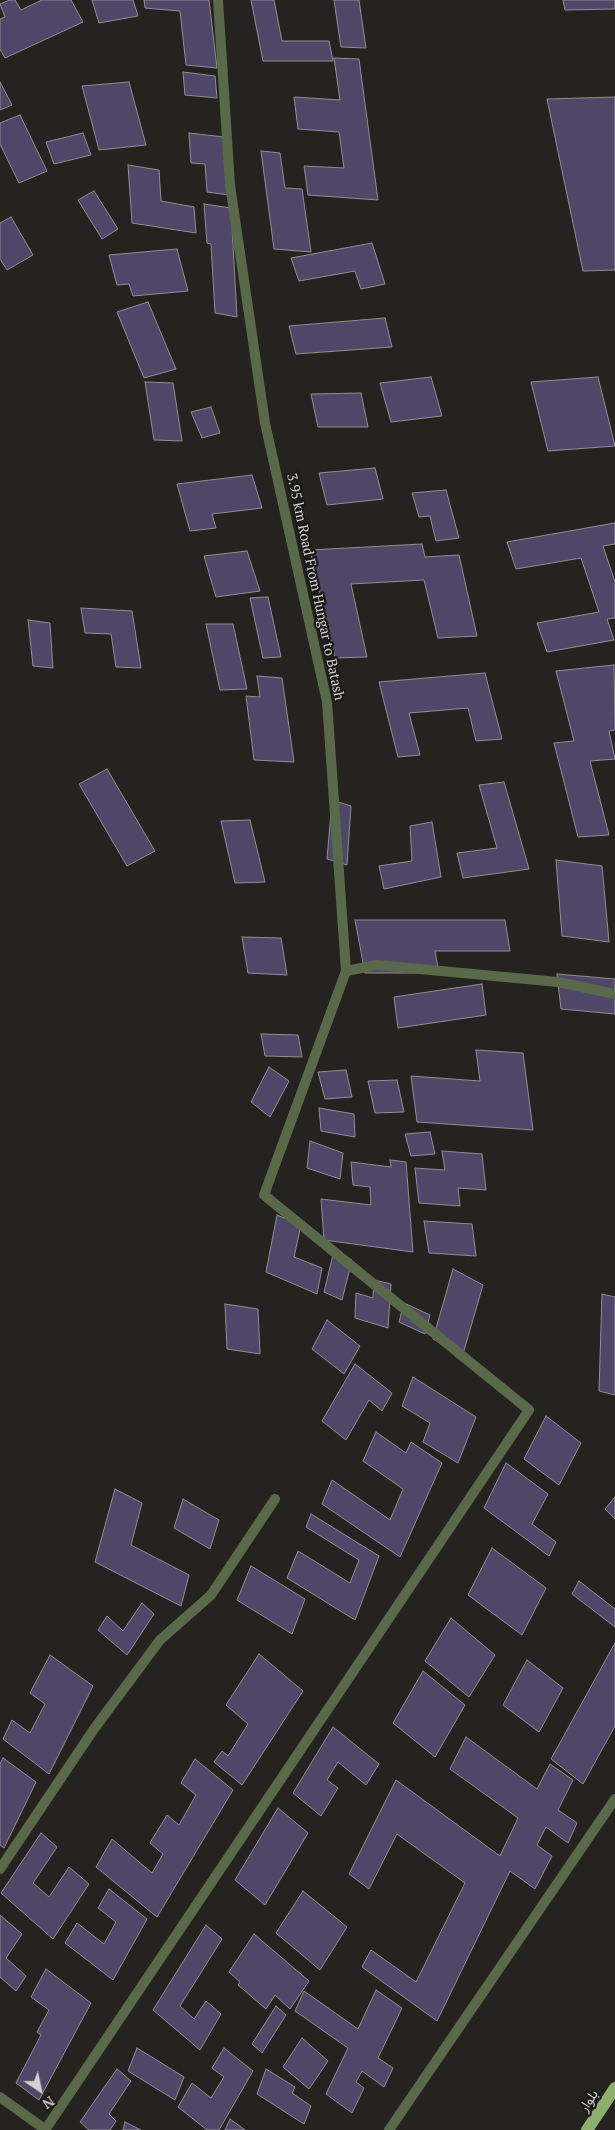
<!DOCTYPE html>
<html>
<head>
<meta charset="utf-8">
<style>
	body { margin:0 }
	#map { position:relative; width:615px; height:2130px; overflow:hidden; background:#242320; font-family:"PT Serif",serif }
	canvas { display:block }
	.north { position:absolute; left:15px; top:2065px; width:50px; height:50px; -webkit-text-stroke:4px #1a1a17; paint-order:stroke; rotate:146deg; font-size:14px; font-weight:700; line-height:20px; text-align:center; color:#d2d1cf }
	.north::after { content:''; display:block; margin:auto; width:18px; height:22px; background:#d2d1cf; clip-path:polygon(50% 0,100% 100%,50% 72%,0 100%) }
</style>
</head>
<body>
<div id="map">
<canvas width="615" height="2130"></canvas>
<div class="north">N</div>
</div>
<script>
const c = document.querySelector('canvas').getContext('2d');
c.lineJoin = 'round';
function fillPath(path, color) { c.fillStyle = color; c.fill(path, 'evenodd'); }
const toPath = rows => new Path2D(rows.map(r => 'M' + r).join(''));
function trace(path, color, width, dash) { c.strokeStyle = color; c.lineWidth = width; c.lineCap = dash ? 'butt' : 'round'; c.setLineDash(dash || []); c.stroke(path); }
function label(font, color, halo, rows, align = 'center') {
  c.font = font + ' "PT Serif",Vazirmatn,serif'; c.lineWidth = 4.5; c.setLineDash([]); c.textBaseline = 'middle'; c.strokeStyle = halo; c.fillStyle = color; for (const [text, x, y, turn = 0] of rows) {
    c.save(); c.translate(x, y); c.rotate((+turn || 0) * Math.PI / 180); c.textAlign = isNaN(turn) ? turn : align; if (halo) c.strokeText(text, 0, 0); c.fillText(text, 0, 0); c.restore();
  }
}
const building = toPath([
	[10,0,15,0,21,10,42,0,71,0,83,22,5,58,0,49,0,19,5,17,0,4,10,0],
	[92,0,133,0,138,16,99,23,92,0],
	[144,0,209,0,217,68,186,65,180,11,145,8,144,0],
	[251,0,274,0,282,41,329,41,333,61,263,61,251,0],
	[334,0,359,0,366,48,341,47,334,0],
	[563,0,615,0,615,9,565,10,563,0],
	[334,58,359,59,378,200,308,195,304,166,344,168,339,132,298,129,294,97,340,100,334,58],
	[183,72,215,76,217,98,185,95,183,72],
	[0,82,12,105,0,110,0,82],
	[129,82,146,145,99,150,82,86,129,82],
	[615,97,615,270,583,271,547,99,615,97],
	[20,115,47,171,19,183,0,144,0,123,20,115],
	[83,133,91,155,54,164,46,142,83,133],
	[189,133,224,137,229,195,207,192,205,164,191,163,189,133],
	[261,151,280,153,285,188,302,189,311,252,274,249,261,151],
	[128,165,159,170,161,201,194,207,196,233,132,223,128,165],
	[94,191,118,229,102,239,78,200,94,191],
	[204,204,231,208,237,317,215,313,211,244,207,243,204,204],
	[11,217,33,255,7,270,0,259,0,223,11,217],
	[372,243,385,284,361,289,355,271,299,281,291,258,372,243],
	[177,249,188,291,133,296,129,284,117,285,109,255,177,249],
	[148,302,176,369,144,378,117,312,148,302],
	[385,318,392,347,296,354,289,326,385,318],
	[431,377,442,416,391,422,380,383,431,377],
	[598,377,615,446,548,451,531,382,598,377],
	[145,382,173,383,182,441,154,440,145,382],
	[361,393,368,427,318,427,311,394,361,393],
	[211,407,220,433,202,438,191,412,211,407],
	[375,468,383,499,327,505,319,473,375,468],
	[252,475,262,508,212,514,216,528,190,531,177,484,252,475],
	[446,490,459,538,436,541,430,516,419,517,412,493,446,490],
	[615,523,615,544,603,546,615,582,615,618,607,619,614,640,547,652,537,623,599,612,581,558,516,569,507,542,615,523],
	[422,544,425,557,459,555,477,636,438,638,424,580,351,584,367,657,335,658,310,550,422,544],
	[247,551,260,591,216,597,204,556,247,551],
	[268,597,281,657,263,658,250,598,268,597],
	[81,608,132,611,141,668,116,667,111,634,85,633,81,608],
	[28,620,50,623,53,668,33,666,28,620],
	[206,624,233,624,247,689,220,690,206,624],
	[614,665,615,730,609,731,615,759,590,761,609,835,578,837,554,743,574,741,556,671,614,665],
	[485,673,502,739,476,741,468,708,409,713,420,755,398,757,379,682,485,673],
	[257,676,282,678,294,762,254,760,246,696,260,697,257,676],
	[107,769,155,851,127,866,79,784,107,769],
	[504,782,529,869,463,878,457,853,497,848,479,785,504,782],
	[332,800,351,806,347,865,327,859,332,800],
	[250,820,265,882,235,883,221,821,250,820],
	[432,822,441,877,384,889,379,866,412,861,410,826,432,822],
	[556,860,602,866,609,942,562,936,556,860],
	[355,920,505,920,510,951,435,951,439,973,365,973,355,920],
	[242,937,281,938,287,975,248,973,242,937],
	[557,974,615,979,615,1014,561,1009,557,974],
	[482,984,486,1015,398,1028,394,997,482,984],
	[261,1034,298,1035,302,1057,265,1056,261,1034],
	[476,1050,523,1053,533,1130,417,1122,411,1076,480,1081,476,1050],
	[269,1067,289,1081,270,1117,251,1102,269,1067],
	[346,1070,352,1097,325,1099,318,1072,346,1070],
	[397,1080,404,1112,375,1113,368,1081,397,1080],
	[319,1108,354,1114,355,1137,321,1131,319,1108],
	[430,1132,435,1154,411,1156,405,1134,430,1132],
	[310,1141,343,1153,340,1179,307,1168,310,1141],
	[442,1151,482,1154,486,1190,458,1188,460,1206,419,1203,415,1168,445,1170,442,1151],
	[390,1160,406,1162,413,1252,324,1240,321,1199,371,1205,370,1187,353,1185,351,1162,391,1167,390,1160],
	[277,1215,301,1225,294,1257,322,1268,317,1294,266,1272,277,1215],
	[424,1221,472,1224,476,1256,429,1253,424,1221],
	[334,1251,352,1260,342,1300,324,1292,334,1251],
	[453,1269,483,1285,463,1354,433,1339,453,1269],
	[374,1280,391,1284,388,1328,355,1318,356,1293,373,1298,374,1280],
	[602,1294,615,1297,615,1395,599,1391,602,1294],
	[404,1303,430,1315,425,1334,399,1322,404,1303],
	[225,1304,258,1309,260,1354,227,1349,225,1304],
	[327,1320,360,1346,344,1374,312,1349,327,1320],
	[355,1364,392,1393,382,1411,369,1400,346,1440,322,1421,355,1364],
	[413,1377,476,1417,458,1463,423,1442,430,1423,402,1406,413,1377],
	[546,1416,581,1443,559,1485,524,1459,546,1416],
	[376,1432,406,1453,411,1442,442,1463,400,1557,322,1504,332,1480,390,1520,403,1489,363,1461,376,1432],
	[506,1463,548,1494,532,1524,556,1542,549,1556,484,1508,506,1463],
	[115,1489,142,1503,131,1545,189,1575,181,1606,95,1562,115,1489],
	[615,1497,615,1519,605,1509,615,1497],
	[183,1499,219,1520,210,1549,174,1528,183,1499],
	[311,1514,379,1556,355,1620,287,1578,298,1551,350,1583,359,1560,306,1527,311,1514],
	[492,1548,546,1588,522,1635,468,1595,492,1548],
	[251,1566,305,1599,292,1634,237,1600,251,1566],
	[579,1581,615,1609,615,1627,572,1594,579,1581],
	[142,1603,154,1614,127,1655,98,1630,107,1616,123,1631,142,1603],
	[451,1618,495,1655,469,1697,425,1661,451,1618],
	[615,1643,615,1726,583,1784,551,1759,615,1643],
	[259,1654,303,1691,242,1785,214,1762,222,1751,228,1756,248,1724,226,1705,259,1654],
	[50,1655,93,1686,49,1774,3,1739,12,1720,30,1733,45,1704,30,1693,50,1655],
	[527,1660,563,1688,539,1732,503,1705,527,1660],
	[423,1671,465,1705,435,1757,393,1723,423,1671],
	[333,1727,379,1764,366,1785,338,1762,327,1780,338,1788,321,1816,293,1793,333,1727],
	[466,1737,537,1789,550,1764,573,1780,558,1810,577,1823,568,1843,546,1827,537,1845,552,1856,535,1889,510,1871,437,2021,362,1967,371,1950,416,1982,465,1883,397,1834,369,1889,349,1874,396,1780,500,1856,518,1818,450,1769,466,1737],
	[3,1758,36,1782,4,1848,0,1845,0,1764,3,1758],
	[195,1759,233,1790,157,1917,96,1867,112,1839,152,1873,163,1854,150,1843,167,1815,179,1825,196,1795,181,1783,195,1759],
	[278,1808,308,1833,265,1905,235,1880,278,1808],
	[41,1833,57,1847,33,1883,49,1897,69,1867,89,1884,53,1939,1,1893,41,1833],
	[109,1889,147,1919,113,1980,65,1943,77,1923,104,1944,116,1922,98,1908,109,1889],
	[303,1891,347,1927,320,1970,276,1933,303,1891],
	[0,1915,22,1934,6,1958,26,1976,16,1991,0,1977,0,1915],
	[206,1925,222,1939,180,2006,194,2019,206,2001,221,2014,200,2050,153,2010,206,1925],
	[254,1934,309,1981,290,2009,275,1995,266,2009,238,1985,240,1982,229,1972,254,1934],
	[46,1969,91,2003,39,2100,16,2083,41,2035,37,2032,49,2010,31,1997,46,1969],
	[376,1990,402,2008,378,2058,393,2068,384,2087,362,2071,356,2082,364,2088,352,2113,326,2094,348,2048,295,2011,304,1991,358,2029,376,1990],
	[276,2006,286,2015,262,2053,252,2044,276,2006],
	[302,2038,328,2061,309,2089,283,2067,302,2038],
	[137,2048,184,2077,175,2100,128,2071,137,2048],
	[224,2048,253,2071,219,2130,207,2130,178,2107,192,2083,211,2098,224,2077,212,2068,224,2048],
	[117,2069,131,2081,109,2114,116,2121,110,2130,89,2130,80,2122,117,2069],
	[266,2069,295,2087,292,2093,311,2106,304,2124,257,2094,266,2069],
	[230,2119,245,2130,225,2130,230,2119],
	[125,2122,141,2130,123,2130,125,2122]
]);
const minor = toPath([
	[0,1869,94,1729,160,1640,211,1595,275,1499],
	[0,2097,46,2130],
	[45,2130,529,1410,264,1195,346,971],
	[389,2130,615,1799]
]);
const tertiary = toPath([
	[218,0,230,185,265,423,327,702,346,971,377,965,558,982,615,994]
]);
const primary = toPath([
	[587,2130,615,2088]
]);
const streetNames = [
	["3.95 km Road From Hungar to Batash",315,587,78],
	["بلوار",589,2101,-57]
];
fillPath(building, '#4f4767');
trace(building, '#908f93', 1);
trace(minor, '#596949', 10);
trace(tertiary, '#596949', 10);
trace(primary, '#8eae6d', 12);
label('14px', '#d2d1cf', '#1a1a17', streetNames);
</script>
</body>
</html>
